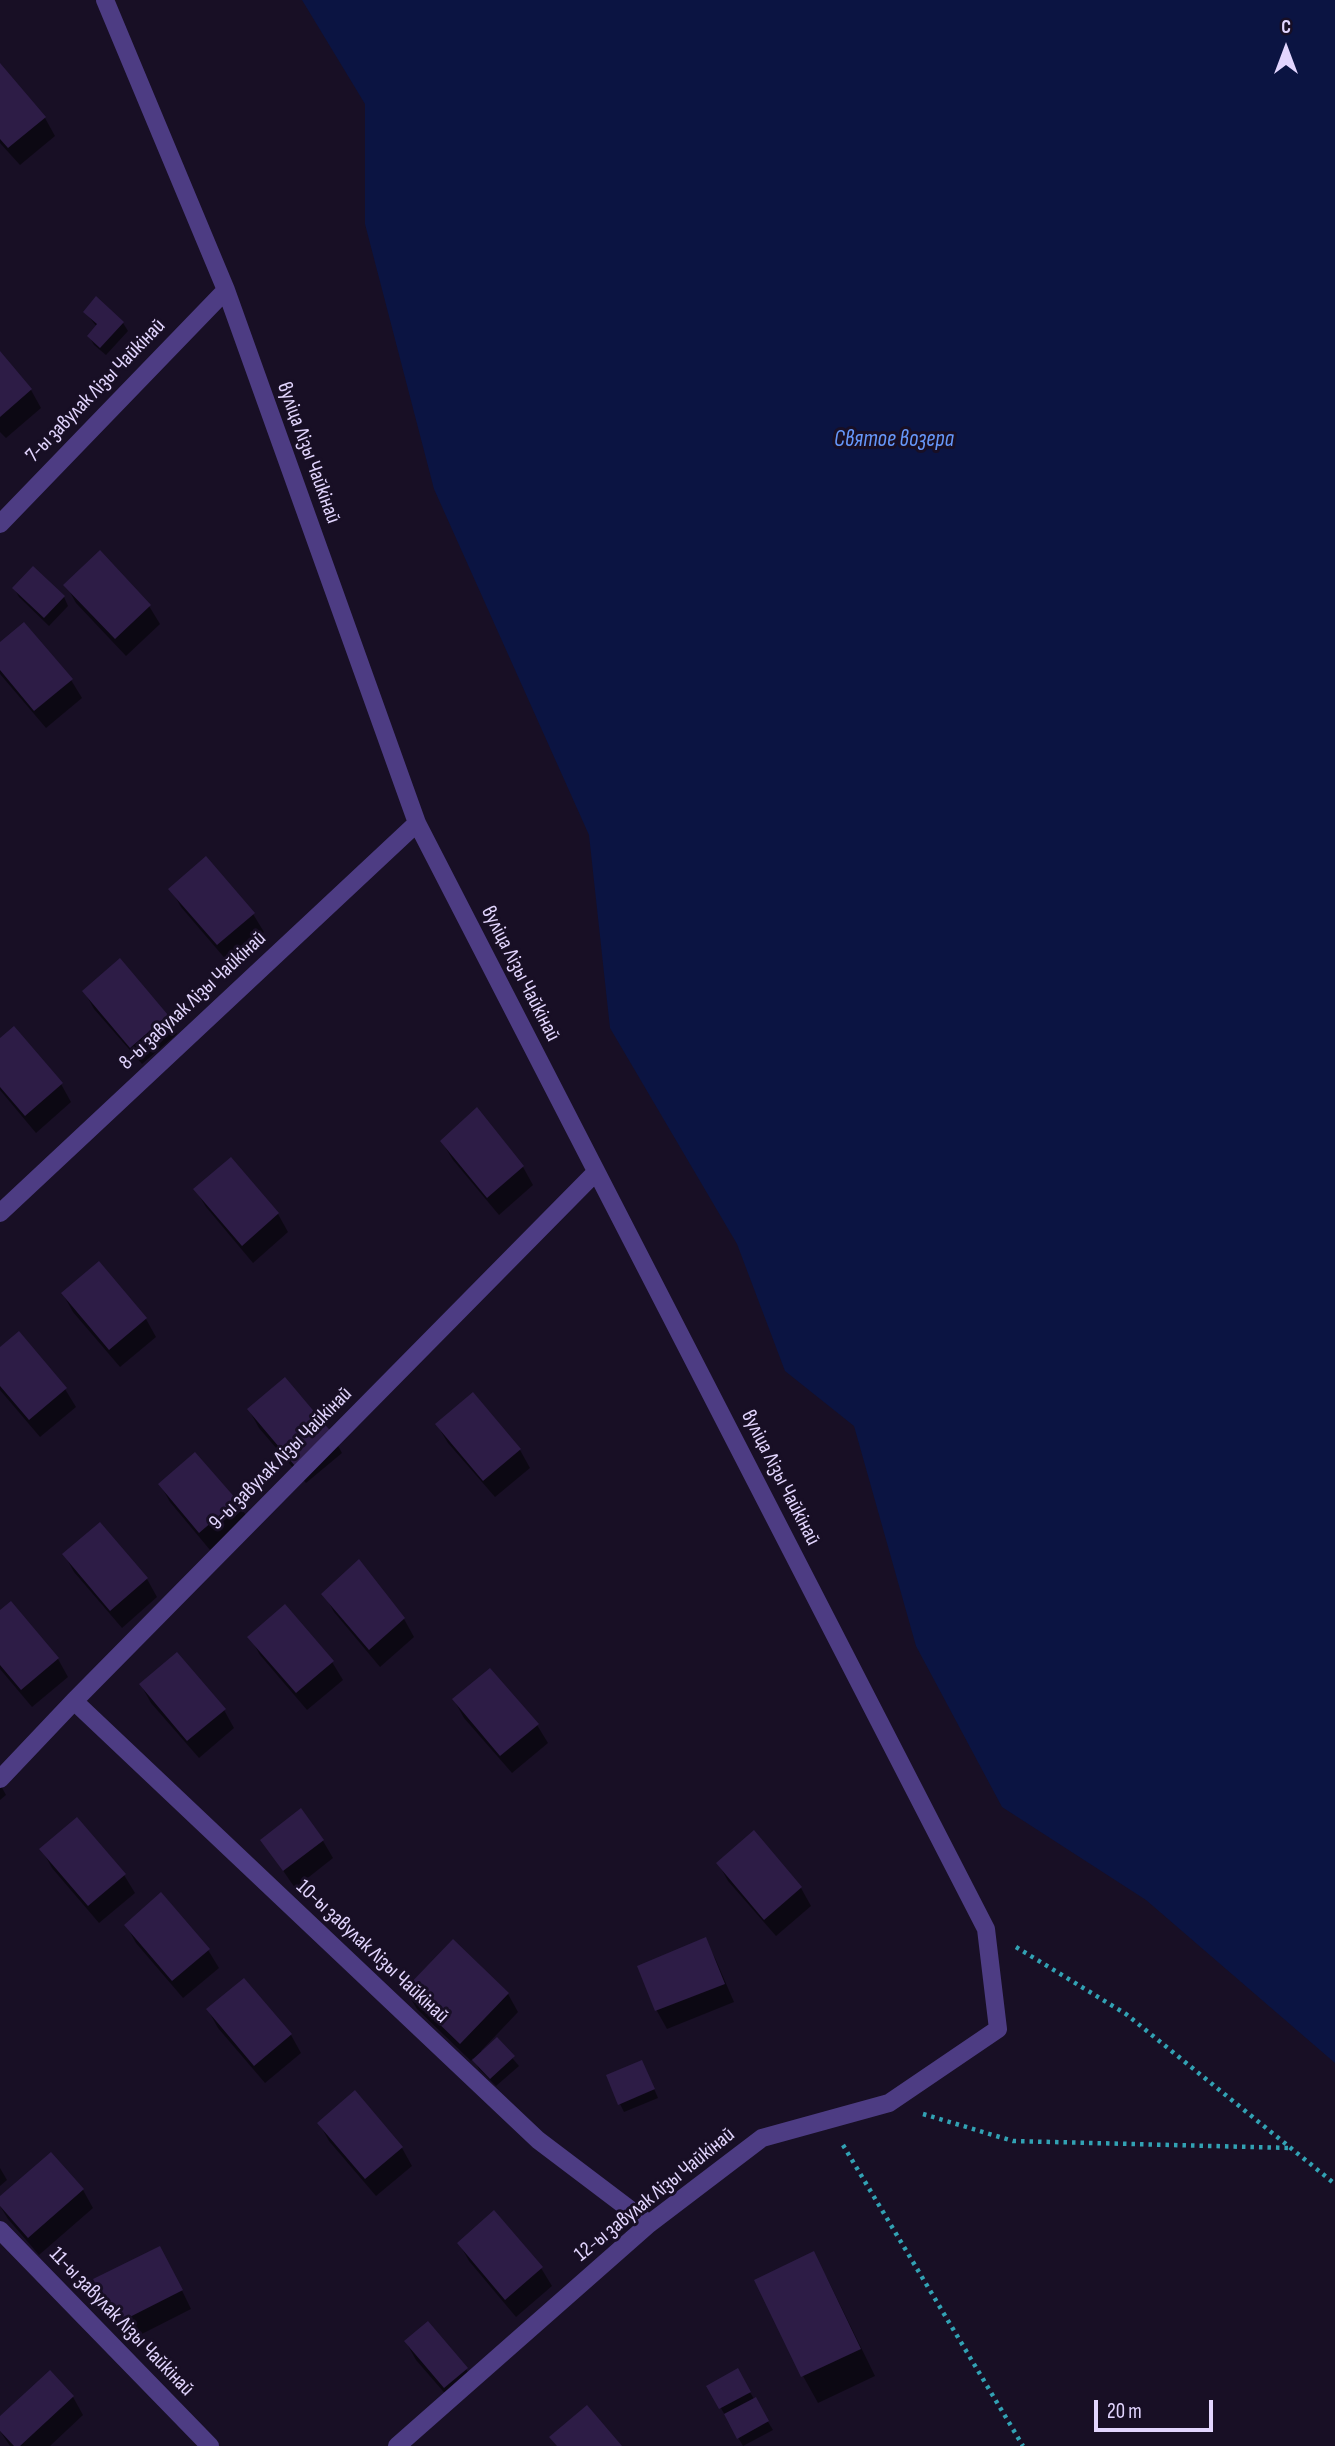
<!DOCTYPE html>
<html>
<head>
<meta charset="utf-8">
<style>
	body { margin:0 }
	#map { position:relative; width:1335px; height:2446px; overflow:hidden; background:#180f25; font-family:"Sofia Sans Condensed",sans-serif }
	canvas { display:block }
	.north { position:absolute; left:1251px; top:14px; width:70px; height:70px; -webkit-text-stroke:5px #180f25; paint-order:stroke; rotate:0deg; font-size:19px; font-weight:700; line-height:28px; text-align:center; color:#e2d5fe }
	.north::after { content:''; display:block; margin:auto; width:24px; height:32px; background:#e2d5fe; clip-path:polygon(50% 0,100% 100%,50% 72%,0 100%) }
	.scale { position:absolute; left:1094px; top:2400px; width:119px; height:32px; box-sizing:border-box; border:4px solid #e2d5fe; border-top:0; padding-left:9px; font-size:21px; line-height:24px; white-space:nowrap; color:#e2d5fe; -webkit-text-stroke:5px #180f25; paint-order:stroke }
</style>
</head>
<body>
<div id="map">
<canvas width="1335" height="2446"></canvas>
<div class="north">С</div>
<div class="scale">20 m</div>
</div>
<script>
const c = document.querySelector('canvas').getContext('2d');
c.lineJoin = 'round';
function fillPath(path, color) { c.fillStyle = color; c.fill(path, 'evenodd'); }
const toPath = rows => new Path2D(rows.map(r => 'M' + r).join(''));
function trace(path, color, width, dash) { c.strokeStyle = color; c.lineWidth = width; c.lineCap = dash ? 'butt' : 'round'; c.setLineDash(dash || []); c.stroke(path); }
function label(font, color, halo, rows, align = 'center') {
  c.font = font + ' "Sofia Sans Condensed",sans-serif'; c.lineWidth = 6; c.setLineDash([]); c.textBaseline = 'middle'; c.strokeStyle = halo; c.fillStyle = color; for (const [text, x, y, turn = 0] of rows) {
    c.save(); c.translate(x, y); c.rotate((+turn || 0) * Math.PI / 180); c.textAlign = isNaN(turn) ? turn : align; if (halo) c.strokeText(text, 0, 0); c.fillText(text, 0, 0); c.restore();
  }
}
const water = toPath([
	[302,0,1335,0,1335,2063,1146,1900,1002,1807,916,1646,854,1426,785,1371,737,1244,610,1028,589,835,434,489,365,224,365,104]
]);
const shadow = toPath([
	[0,65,45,118,55,136,20,165,0,143],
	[85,312,123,323,128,331,106,355,94,345,89,336,97,327],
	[0,354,31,390,41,408,6,438,0,432],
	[66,585,149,606,160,624,126,656,76,603],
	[14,588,64,597,68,606,49,626,19,597],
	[0,645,71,680,82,698,46,728,0,674],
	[171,889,253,914,264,932,228,962,181,907],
	[84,991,167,1016,177,1034,142,1064,94,1009],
	[0,1041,61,1084,71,1102,36,1133,0,1090],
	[442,1142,523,1167,533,1185,499,1215,453,1160],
	[231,1159,278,1214,288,1232,253,1263,206,1207,195,1189],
	[63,1294,146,1319,156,1337,120,1367,73,1312],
	[0,1349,65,1389,76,1407,40,1437,0,1390],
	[249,1410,332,1435,342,1453,306,1483,259,1428],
	[437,1425,520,1450,530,1468,495,1497,448,1443],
	[160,1484,242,1509,253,1527,238,1526,210,1550,170,1502],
	[99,1524,147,1579,157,1597,122,1628,74,1572,64,1554],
	[359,1561,404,1619,414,1637,380,1667,334,1612,324,1594],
	[0,1612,58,1659,68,1677,32,1707,0,1669],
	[250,1637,332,1662,343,1680,307,1710,260,1655],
	[141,1685,224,1710,234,1728,199,1758,151,1703],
	[454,1700,537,1725,548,1743,512,1773,464,1718],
	[0,1784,6,1795,0,1800],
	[262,1840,323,1841,333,1858,295,1888],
	[42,1850,124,1875,135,1893,99,1923,52,1868],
	[718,1863,801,1888,811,1906,776,1936,728,1881],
	[161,1895,208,1950,219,1968,183,1998,136,1943,126,1925],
	[705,1940,715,1958,734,2002,667,2029,657,2011,639,1967],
	[406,1991,508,1994,518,2012,481,2051,483,2053,497,2040,519,2066,496,2086,479,2069,473,2058,471,2061,417,2009],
	[208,2010,291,2035,301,2053,265,2083,218,2028],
	[646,2070,658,2098,624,2112,620,2104],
	[319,2123,402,2148,412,2166,376,2196,329,2141],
	[0,2168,7,2180,0,2186],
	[83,2190,93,2208,39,2255,8,2219,0,2206,0,2198],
	[494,2213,541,2268,552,2286,516,2317,469,2261,459,2243],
	[813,2254,828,2280,875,2376,818,2403,803,2376,757,2281],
	[170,2266,191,2309,128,2341,117,2323],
	[406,2342,466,2369,477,2387,455,2405,416,2360],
	[737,2371,773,2430,743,2446,708,2386],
	[50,2373,73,2397,83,2415,50,2446,10,2446,0,2431,0,2419]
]);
const building = toPath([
	[0,63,46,117,8,148,0,139],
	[96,296,124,322,100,348,87,336,97,324,83,312],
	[0,351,32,389,0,417],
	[100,550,151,605,115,639,63,585],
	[33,566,65,596,44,618,12,588],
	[24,622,73,679,34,711,0,670,0,642],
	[206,856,255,913,217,945,168,889],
	[120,958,168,1015,130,1048,82,991],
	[14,1026,63,1083,25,1116,0,1087,0,1038],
	[477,1107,524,1166,487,1198,440,1141],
	[231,1157,279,1213,242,1246,193,1189],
	[99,1261,147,1318,109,1350,61,1293],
	[19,1331,67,1388,29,1420,0,1386,0,1347],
	[285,1377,333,1434,295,1466,247,1409],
	[473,1392,521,1449,483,1481,435,1424],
	[195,1452,244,1508,234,1517,227,1509,199,1533,158,1484],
	[100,1522,148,1578,110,1611,62,1554],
	[359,1559,405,1618,369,1650,321,1594],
	[11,1601,59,1658,21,1690,0,1665,0,1610],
	[285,1604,334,1661,296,1693,247,1637],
	[177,1652,226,1709,187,1741,139,1684],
	[490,1668,539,1724,500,1756,452,1699],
	[301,1808,324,1840,283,1871,260,1840],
	[77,1817,126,1874,88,1906,39,1849],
	[754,1830,802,1887,764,1920,716,1863],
	[161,1892,210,1949,172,1981,124,1925],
	[706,1937,725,1984,655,2011,637,1966],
	[453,1939,509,1993,460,2044,404,1990],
	[244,1978,292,2034,254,2066,206,2009],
	[497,2037,515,2056,490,2079,472,2060],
	[642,2060,655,2089,618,2105,606,2075],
	[355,2090,403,2147,365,2179,317,2123],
	[51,2152,84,2189,28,2238,0,2206,0,2196],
	[494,2210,543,2267,505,2300,457,2243],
	[160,2246,183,2290,116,2324,93,2279],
	[814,2251,861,2349,801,2377,754,2280],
	[428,2321,468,2368,444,2388,404,2341],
	[738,2368,751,2392,719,2409,706,2386],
	[50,2370,74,2396,20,2446,14,2446,0,2431,0,2416],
	[756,2397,769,2421,737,2439,724,2414],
	[587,2405,622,2446,557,2446,549,2437]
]);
const path = toPath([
	[1016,1947,1126,2014,1335,2184],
	[923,2114,1013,2141,1291,2148],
	[843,2145,1023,2446]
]);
const minor = toPath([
	[105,0,226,290,417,823,986,1929,998,2029,889,2103,762,2138,649,2224,397,2446],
	[0,524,226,290],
	[0,1213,417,823],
	[74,1701,538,2140,649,2224],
	[0,1779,74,1701,596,1172],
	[0,2230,210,2446]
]);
const streetNames = [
	["7-ы завулак Лізы Чайкінай",96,391,-46],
	["вуліца Лізы Чайкінай",308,453,70],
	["вуліца Лізы Чайкінай",520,974,63],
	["8-ы завулак Лізы Чайкінай",193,1001,-43],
	["9-ы завулак Лізы Чайкінай",281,1459,-45],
	["вуліца Лізы Чайкінай",780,1478,63],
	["10-ы завулак Лізы Чайкінай",372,1952,43],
	["12-ы завулак Лізы Чайкінай",655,2195,-39],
	["11-ы завулак Лізы Чайкінай",121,2322,46]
];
const waterNames = [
	["Святое возера",894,440]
];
fillPath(water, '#0b1442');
fillPath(shadow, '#0007');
fillPath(building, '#2d1c46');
trace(path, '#32a2b4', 4.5, [3.5, 5]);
trace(minor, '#4d3c83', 18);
label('21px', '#e2d5fe', '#180f25', streetNames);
label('italic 23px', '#6698fb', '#180f25', waterNames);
</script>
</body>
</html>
